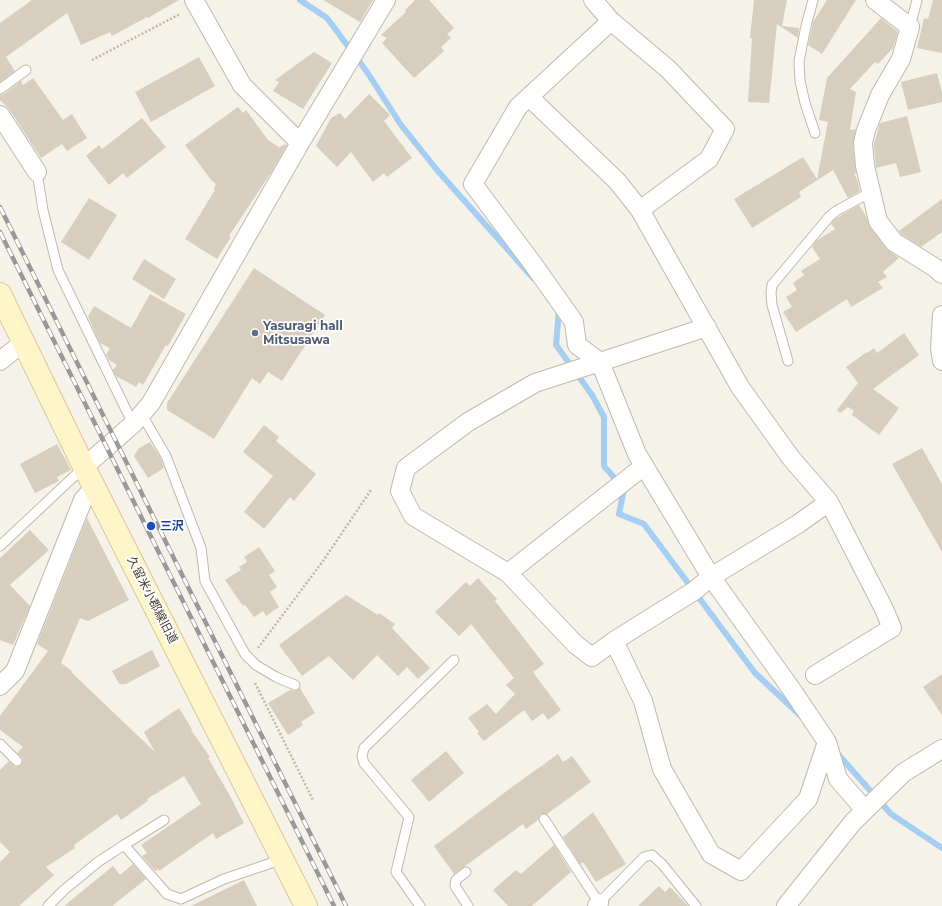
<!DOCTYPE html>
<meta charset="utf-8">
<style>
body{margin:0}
canvas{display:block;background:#f5f2e9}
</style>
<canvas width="942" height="906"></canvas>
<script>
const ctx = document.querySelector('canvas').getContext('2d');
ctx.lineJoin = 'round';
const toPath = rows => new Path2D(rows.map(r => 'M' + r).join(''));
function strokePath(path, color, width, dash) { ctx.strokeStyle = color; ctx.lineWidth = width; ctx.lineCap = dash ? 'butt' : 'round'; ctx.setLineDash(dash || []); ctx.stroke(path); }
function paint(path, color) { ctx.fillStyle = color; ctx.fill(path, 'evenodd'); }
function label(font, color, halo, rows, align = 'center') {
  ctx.font = font + ' Montserrat,"Noto Sans JP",sans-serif'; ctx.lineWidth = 3.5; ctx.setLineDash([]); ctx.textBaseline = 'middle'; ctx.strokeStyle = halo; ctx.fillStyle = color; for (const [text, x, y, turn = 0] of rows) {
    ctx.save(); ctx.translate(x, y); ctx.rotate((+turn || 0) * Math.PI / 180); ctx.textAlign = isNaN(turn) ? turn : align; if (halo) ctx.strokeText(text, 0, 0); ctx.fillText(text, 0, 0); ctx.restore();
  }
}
const stream = toPath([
 [300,0,327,18,367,72,401,125,437,170,533,278],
 [559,309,556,345,592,395,604,417,604,466,624,489,619,514,644,524,755,673,802,717],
 [836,752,891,814,942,848]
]);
const building = toPath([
 [32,0,179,0,148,18,147,17,112,36,110,32,81,45,67,13,6,57,15,71,0,82,0,23],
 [323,0,373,0,360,22],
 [415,0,429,0,454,28,447,34,451,38,441,47,444,51,414,78,382,43,387,38,381,35,406,12,405,10],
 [754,0,787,0,782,26,799,28,798,38,777,24,769,103,748,102,752,38,750,38],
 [827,0,856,0,822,54,808,45,813,22],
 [933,0,942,0,942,53,917,48,924,18,928,19],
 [881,18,898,32,893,48,878,64,875,62,850,89,856,92,850,130,856,129,853,144,856,173,854,174,857,179,860,191,848,198,833,170,799,192,801,197,752,228,734,199,803,157,817,179,828,122,819,120,827,78],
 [314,52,332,63,303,109,273,91,279,82,275,80],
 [199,57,215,86,151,122,135,92],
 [937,73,942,93,942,102,908,110,901,82],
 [33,78,63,120,72,114,87,138,67,151,62,144,41,158,9,109,0,100,0,95,4,94,21,81,23,85],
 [369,94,390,115,384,121,412,158,387,177,384,173,373,182,351,152,337,167,316,146,331,118,340,113,345,119],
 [238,107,243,113,246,110,268,140,279,147,278,148,286,144,287,145,272,171,229,236,231,237,217,259,185,239,215,190,214,189,216,184,212,181,185,145],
 [907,116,921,172,900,177,896,163,876,168,874,144,880,123],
 [142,118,166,147,127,178,123,173,109,185,86,156,99,145,102,149],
 [89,198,117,215,89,260,61,242],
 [942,199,942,232,921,247,901,234,899,231],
 [859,205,866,216,870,227,886,248,899,258,883,272,887,277,878,282,883,288,851,307,847,299,796,332,783,312,792,307,786,297,797,290,793,283,804,275,801,271,820,259,812,247,816,241,835,229,831,224,833,221,843,214],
 [144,259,176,279,164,299,132,279],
 [254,268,325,315,282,381,268,372,260,384,252,378,214,439,167,410,167,403],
 [150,294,186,314,168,346,166,345,143,385,139,382,136,387,116,376,113,370,117,365,109,360,106,355,110,348,100,343,88,317,94,306,131,328],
 [904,333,919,355,873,389,899,408,879,435,852,415,854,411,848,407,840,413,837,410,858,383,846,367,867,352,867,353,874,348,877,353],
 [264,425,279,437,276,441,316,474,294,501,290,497,264,529,244,512,273,476,243,452],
 [150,442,161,459,164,468,148,478,134,456,139,448],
 [57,444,71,470,57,477,59,481,35,493,20,464],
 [922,448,942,484,942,552,892,464],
 [87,518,129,600,88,621,80,618,61,663,72,671,71,672,155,752,144,732,179,708,192,729,191,730,210,757,208,758,230,796,244,823,216,839,213,833,159,871,158,869,155,871,142,856,147,853,141,845,201,804,184,776,147,799,148,801,121,820,117,814,74,845,75,848,46,867,54,875,19,906,0,906,0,862,10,852,0,842,0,770,9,761,15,767,21,765,23,759,17,753,23,747,0,730,0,716,48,651,37,644],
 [30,530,49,550,10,585,30,606,13,645,0,640,0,558],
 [259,547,275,571,269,575,277,587,270,592,279,607,266,616,263,611,254,617,245,605,243,606,225,580,241,570,239,567,247,562,244,557],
 [478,578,497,599,495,601,544,664,533,672,561,710,548,720,543,713,532,721,524,710,484,741,477,733,479,732,468,718,487,704,496,714,515,694,506,685,514,678,471,624,459,636,435,612,466,582,470,586],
 [346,595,378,615,379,613,395,624,392,628,430,668,418,679,407,667,398,676,377,655,353,680,329,656,302,676,279,645],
 [152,650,160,666,126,684,119,684,112,671],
 [942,674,942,715,923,687],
 [300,688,315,713,301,722,303,725,288,735,268,703,290,690,295,691],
 [446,751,464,773,429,802,411,780],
 [558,754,563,762,572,756,591,782,547,814,540,814,538,820,526,829,523,824,454,874,434,846,512,787],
 [593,812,626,864,596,882,583,862,580,864,563,837],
 [554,845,571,872,532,906,508,906,493,890,516,870,521,874],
 [133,864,146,879,112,906,64,906,113,866,120,875],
 [244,880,257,906,191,906],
 [659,886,665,892,670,887,688,906,638,906]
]);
const path = toPath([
 [92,60,180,14],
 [258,648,323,561,371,490],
 [255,683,313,800]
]);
const lane = toPath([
 [813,0,806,26,799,61,800,81,805,103,815,133],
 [910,27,917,0],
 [0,89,26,70],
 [37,172,43,210,58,270,133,424],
 [788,361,772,305,771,293,772,285,829,217,836,211,871,192],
 [142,415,166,456,185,506,201,548,205,581,245,654,256,665,276,677,295,685],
 [0,546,84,467],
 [0,744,17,761],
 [544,819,599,903,644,857,652,855,662,864,696,906],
 [124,845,164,820],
 [466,872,456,880,455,886,468,906],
 [48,906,64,890,98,862,124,845,167,894,181,899,224,879,283,859],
 [420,906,396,872,409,817,364,763,362,756,364,748,454,660]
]);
const street = toPath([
 [194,0,242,85,300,143],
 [593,0,611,21,518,107,473,184,533,264,574,322,577,345,600,362,535,383,468,422,406,468,400,491,413,516,508,573,575,644,592,657,614,641,643,701,662,769,711,854,741,871,808,799,827,742,838,779,865,810],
 [875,0,910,27,901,59,880,95,866,130,863,143,865,166,878,221,894,242,934,267,942,274],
 [611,21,668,69,725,129,709,159,640,210],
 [529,97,617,181,640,210,740,387,791,458,829,502,884,609,892,628,815,675],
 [0,115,37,172],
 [942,315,940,348,942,361],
 [707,327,600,362,637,454,711,577,792,690,827,742],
 [0,361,24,342],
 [84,467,133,424,151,403,300,143,386,0],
 [508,573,644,466],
 [614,641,694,591,711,577,798,524,829,502],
 [0,686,15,671,83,500,95,486],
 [597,906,599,903],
 [786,906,853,822,903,773,942,749]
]);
const secondary = toPath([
 [0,294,84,467,306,906]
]);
const rail = toPath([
 [0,207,346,906],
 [0,232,334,906]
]);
const markers = [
 [255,333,4,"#5c6f8a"],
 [151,526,5,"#1a4fb4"]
];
const serviceNames = [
 ["Yasuragi hall",263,326],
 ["Mitsusawa",263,340]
];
const transitNames = [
 ["三沢",160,526]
];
const streetNames = [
 ["久留米小郡線旧道",152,600,63]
];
strokePath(stream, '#a5cef2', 6);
paint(building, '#d7cebe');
strokePath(lane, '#c1baab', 11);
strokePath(street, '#c1baab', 20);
strokePath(secondary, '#d5c899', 24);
strokePath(path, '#c3b79c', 2.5, [2, 2]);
strokePath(lane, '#fff', 9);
strokePath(street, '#fff', 18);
strokePath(secondary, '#fff5c9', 22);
strokePath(rail, '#989898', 4.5);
strokePath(rail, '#fff', 3, [9]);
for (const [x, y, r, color] of markers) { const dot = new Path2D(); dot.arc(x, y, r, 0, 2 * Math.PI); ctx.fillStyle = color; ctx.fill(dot); strokePath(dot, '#fff', 1.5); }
label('bold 12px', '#4e5e75', '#fff', serviceNames, 'left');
label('bold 12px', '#164399', '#fff', transitNames, 'left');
label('12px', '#494337', '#fff', streetNames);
</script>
